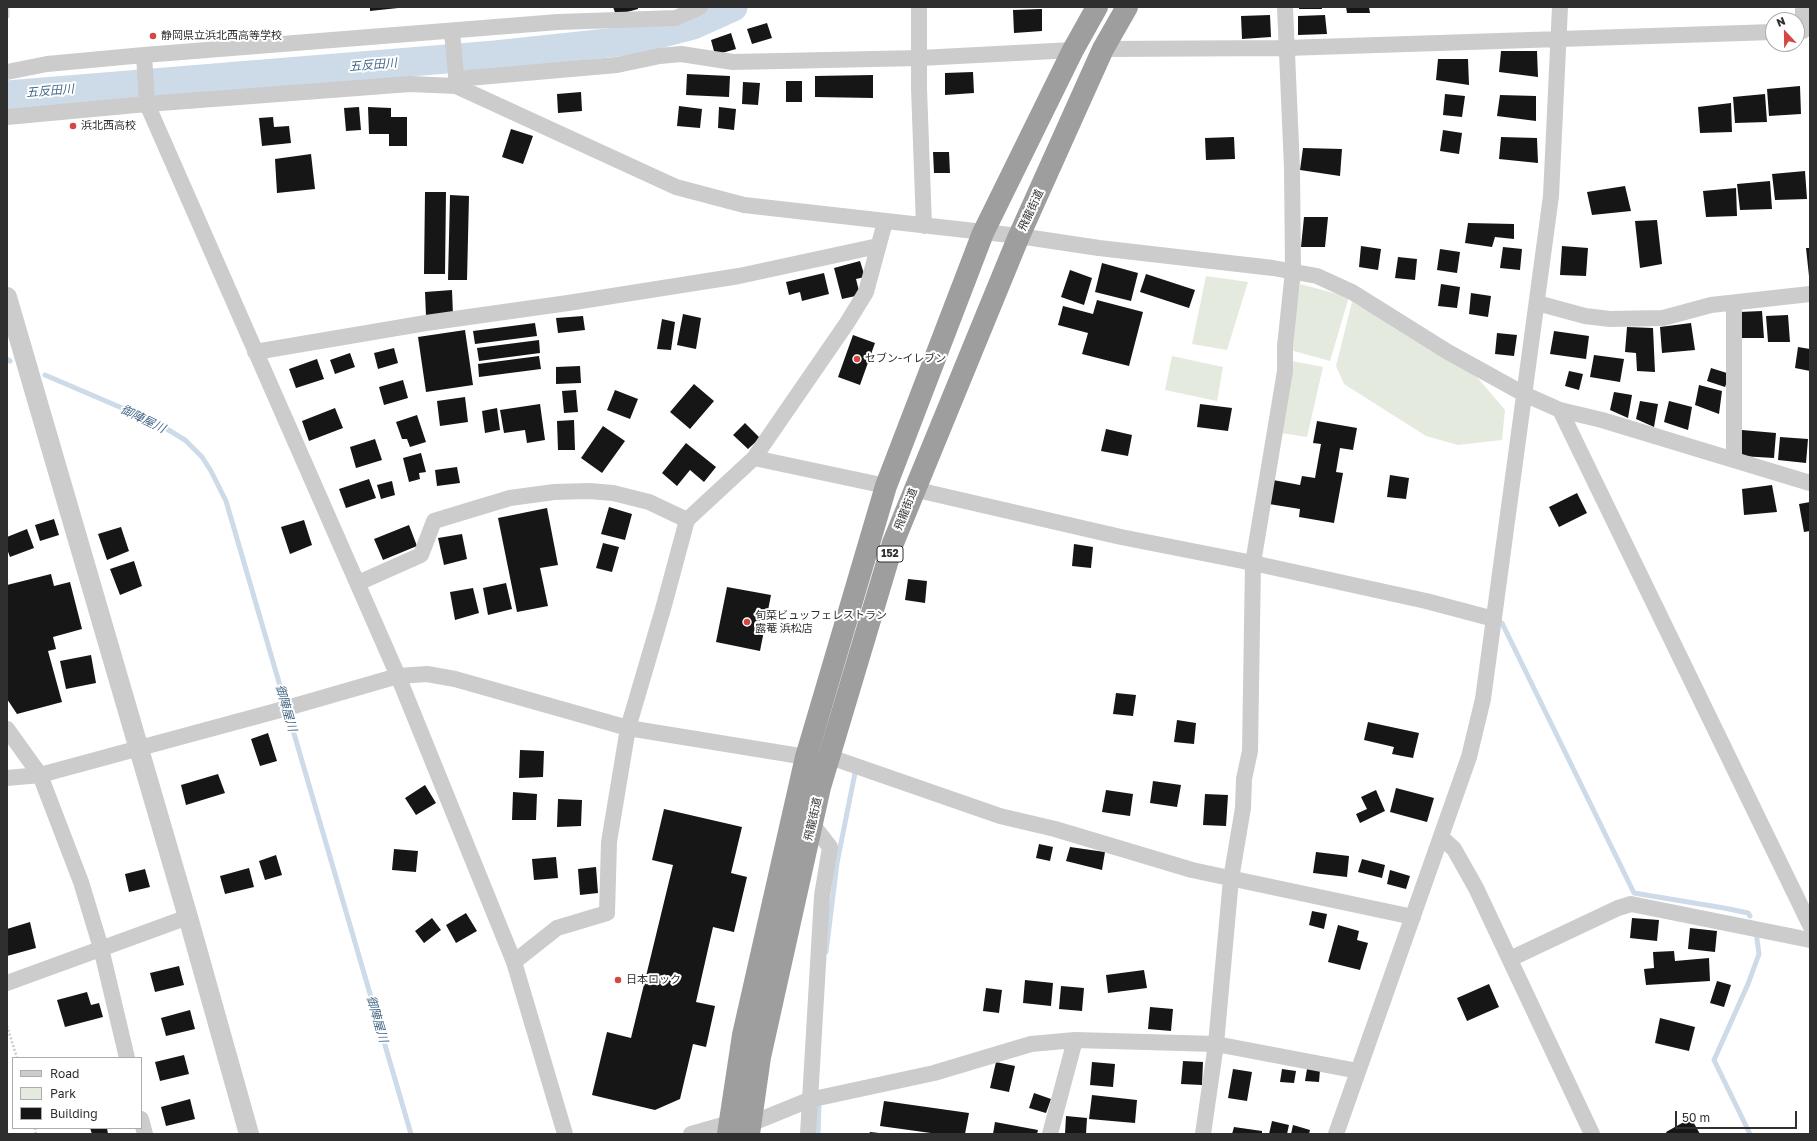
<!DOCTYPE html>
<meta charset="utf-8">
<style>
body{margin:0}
#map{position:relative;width:1817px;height:1141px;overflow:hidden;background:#fff;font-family:"Golos Text",sans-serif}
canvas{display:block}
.frame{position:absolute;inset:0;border:8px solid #2f2f2f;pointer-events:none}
.legend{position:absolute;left:12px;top:1057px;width:130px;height:72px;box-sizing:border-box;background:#fff;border:1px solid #acacac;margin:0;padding:5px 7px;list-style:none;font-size:12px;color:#2f2f2f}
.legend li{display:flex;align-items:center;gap:8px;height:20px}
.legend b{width:20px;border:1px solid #acacac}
.north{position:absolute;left:1765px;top:12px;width:40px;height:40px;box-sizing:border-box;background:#fff;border:1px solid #acacac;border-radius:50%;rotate:338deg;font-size:11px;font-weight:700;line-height:16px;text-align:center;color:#2f2f2f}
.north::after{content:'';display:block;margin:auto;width:14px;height:18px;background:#d34744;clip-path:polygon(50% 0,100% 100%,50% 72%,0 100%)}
.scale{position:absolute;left:1675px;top:1111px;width:122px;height:18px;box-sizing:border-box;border:2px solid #2f2f2f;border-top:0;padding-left:5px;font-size:12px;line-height:14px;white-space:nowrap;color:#2f2f2f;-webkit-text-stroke:3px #fff;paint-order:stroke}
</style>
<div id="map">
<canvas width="1817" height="1141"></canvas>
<div class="frame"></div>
<ul class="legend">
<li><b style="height:5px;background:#ccc"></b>Road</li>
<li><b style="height:11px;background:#e4ebde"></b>Park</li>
<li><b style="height:11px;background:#161616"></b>Building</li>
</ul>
<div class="north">N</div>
<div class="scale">50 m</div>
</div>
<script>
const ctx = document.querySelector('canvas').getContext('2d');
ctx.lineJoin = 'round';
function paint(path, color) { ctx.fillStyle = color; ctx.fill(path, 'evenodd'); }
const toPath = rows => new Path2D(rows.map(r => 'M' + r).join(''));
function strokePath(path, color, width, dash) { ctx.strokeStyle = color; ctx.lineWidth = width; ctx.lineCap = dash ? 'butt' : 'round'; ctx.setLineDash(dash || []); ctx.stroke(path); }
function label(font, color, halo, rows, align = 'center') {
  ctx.font = font + ' "Golos Text","Noto Sans JP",sans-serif'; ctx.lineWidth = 4; ctx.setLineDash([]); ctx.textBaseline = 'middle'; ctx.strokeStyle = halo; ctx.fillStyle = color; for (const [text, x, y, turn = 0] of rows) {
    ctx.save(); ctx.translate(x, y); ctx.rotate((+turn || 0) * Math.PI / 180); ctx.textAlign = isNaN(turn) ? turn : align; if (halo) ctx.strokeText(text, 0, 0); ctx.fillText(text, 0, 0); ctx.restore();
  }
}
const green = toPath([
 [1206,276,1248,282,1227,350,1192,344],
 [1300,284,1349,297,1330,361,1290,350],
 [1352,302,1392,324,1477,377,1505,410,1502,440,1458,445,1426,436,1344,384,1336,366],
 [1172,356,1223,367,1217,401,1165,390],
 [1292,361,1323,367,1307,437,1281,433]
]);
const stream = toPath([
 [7,16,7,7],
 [7,359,10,361],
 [45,375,157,423,185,440,202,457,211,471,226,501,411,1134],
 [1502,623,1634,893,1724,908,1748,913,1750,916],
 [826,952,837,863,855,773],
 [818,1134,819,1104],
 [1750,1134,1714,1060,1748,984,1759,954,1756,932]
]);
const river = toPath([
 [7,95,495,55,636,40,693,25,733,7]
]);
const building = toPath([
 [370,7,398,7,398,8,370,11],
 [613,7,638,7,638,9,616,15],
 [1299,7,1322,7,1322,9,1299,9],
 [1346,7,1369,7,1370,13,1347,13],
 [1042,9,1042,31,1014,33,1013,10],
 [1270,15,1271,37,1242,39,1241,16],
 [1325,15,1327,34,1298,35,1298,16],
 [767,23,772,38,752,44,747,29],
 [731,33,736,49,715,55,711,40],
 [1501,51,1537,51,1538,77,1499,72],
 [1438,59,1468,59,1469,85,1436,80],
 [973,72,974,93,945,95,945,73],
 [687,74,730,76,729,97,686,95],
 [873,75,873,98,815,97,815,76],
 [786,81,802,81,802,102,786,102],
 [743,82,760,83,758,105,742,104],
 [1800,86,1801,114,1769,116,1767,89],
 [581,92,582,111,558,113,557,94],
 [1445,94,1465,96,1462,117,1443,115],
 [1765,94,1767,122,1735,123,1733,97],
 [1500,95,1536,96,1536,121,1497,116],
 [1731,103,1732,132,1700,133,1698,107],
 [679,106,702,109,700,128,677,126],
 [359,107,361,130,346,131,344,108],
 [368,107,391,108,391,117,407,117,407,146,389,146,389,134,369,134],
 [719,107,736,109,734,130,718,128],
 [273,117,274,127,289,126,291,143,262,146,259,118],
 [511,129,533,136,523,164,502,157],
 [1443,130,1462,133,1459,154,1440,151],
 [1234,137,1235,159,1206,160,1205,138],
 [1501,137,1537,138,1538,163,1499,159],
 [1303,148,1342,149,1340,176,1300,170],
 [933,152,949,152,950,173,934,173],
 [311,154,315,189,277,193,275,159],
 [1805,171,1807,199,1775,200,1772,174],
 [1770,181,1772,209,1740,210,1737,184],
 [1625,186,1631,211,1592,215,1587,192],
 [1736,188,1737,216,1706,217,1703,191],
 [425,192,446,192,445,274,424,274],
 [450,195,469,196,467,280,448,280],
 [1304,217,1328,217,1325,247,1301,247],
 [1657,220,1662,264,1640,268,1635,221],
 [1468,223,1514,224,1514,239,1495,237,1492,247,1465,243],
 [1361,246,1381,249,1378,270,1359,267],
 [1562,246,1588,248,1586,276,1560,275],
 [1503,247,1522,249,1520,270,1500,268],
 [1806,248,1810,248,1810,276,1809,276],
 [1440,249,1460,252,1457,273,1437,270],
 [1398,257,1417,259,1415,280,1395,278],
 [860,261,865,277,856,279,860,295,842,299,834,268],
 [1102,263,1138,273,1131,301,1095,292],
 [1070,270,1092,278,1084,305,1061,297],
 [824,273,829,294,802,301,800,292,789,295,786,282],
 [1146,274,1195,290,1189,308,1140,292],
 [1441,284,1460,287,1457,308,1438,306],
 [452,290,453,315,426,316,425,292],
 [1471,293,1491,296,1488,317,1469,314],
 [1097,300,1143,312,1129,366,1082,354,1088,333,1058,325,1063,306,1093,314],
 [1762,311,1764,338,1742,338,1739,312],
 [683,314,701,318,696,349,677,345],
 [1788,315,1790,342,1768,342,1766,316],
 [583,316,585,330,558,333,556,318],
 [662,319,675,322,671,350,657,349],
 [535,323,537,336,475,344,473,331],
 [1691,323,1695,350,1662,353,1660,327],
 [1627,327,1653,328,1655,372,1637,371,1636,353,1625,352],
 [465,330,473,385,426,392,418,337],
 [1554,331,1589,336,1586,359,1550,354],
 [1497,333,1517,335,1514,356,1495,354],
 [853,335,875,343,860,385,838,377],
 [539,340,540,353,479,361,477,348],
 [1798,347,1810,349,1810,371,1795,368],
 [394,348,398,363,378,369,374,353],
 [350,353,355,367,335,374,330,360],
 [1594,355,1624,359,1620,382,1590,377],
 [539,356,541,369,479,377,478,364],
 [317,359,324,379,296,388,289,369],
 [580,366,581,383,556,384,556,367],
 [1711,368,1730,374,1725,387,1707,381],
 [1569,371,1583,374,1579,390,1565,386],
 [403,380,408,398,384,405,379,387],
 [694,384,714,401,690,429,670,412],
 [1699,385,1722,391,1719,414,1695,405],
 [576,390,578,412,564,413,562,391],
 [615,390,638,399,630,419,607,410],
 [1614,392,1632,395,1628,418,1610,410],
 [465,397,468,422,440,426,437,401],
 [1640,401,1658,404,1654,427,1636,419],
 [1669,401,1692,407,1688,430,1664,422],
 [540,404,545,440,527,443,525,430,504,433,500,410],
 [1200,404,1232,408,1228,431,1197,427],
 [335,408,343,428,309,441,302,421],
 [497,408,500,430,485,433,482,411],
 [417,415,426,442,410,447,407,439,402,439,396,422],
 [574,420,575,450,558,450,557,421],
 [1317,421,1357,428,1353,450,1340,448,1336,472,1343,473,1334,523,1299,517,1300,509,1269,504,1273,480,1300,485,1302,476,1315,478,1321,444,1313,443],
 [745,423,760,438,748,449,733,435],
 [603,426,625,441,602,473,581,458],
 [1106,429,1132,435,1128,456,1101,451],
 [1742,430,1776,433,1774,458,1741,456],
 [1780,437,1808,439,1806,463,1778,460],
 [375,439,382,460,356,468,350,447],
 [686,443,716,467,704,482,690,470,677,486,662,473],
 [421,453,426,472,419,473,420,479,409,482,403,458],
 [457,467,460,483,437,486,435,470],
 [1390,475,1409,478,1406,499,1387,497],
 [369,479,376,498,346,508,339,489],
 [392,481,395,495,381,499,377,485],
 [1772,485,1777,512,1744,515,1742,489],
 [1577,493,1587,513,1559,527,1549,507],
 [1810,502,1810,531,1804,532,1799,504],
 [609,507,632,514,625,540,601,534],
 [547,508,558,565,540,568,548,606,517,612,498,518],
 [54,519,59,535,40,541,35,525],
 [304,520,312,545,290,554,281,527],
 [409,525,417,546,383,560,374,539],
 [121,527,129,551,107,560,98,534],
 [27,529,34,548,10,557,7,549,7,537],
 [462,534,467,559,444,565,438,538],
 [603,543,619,547,612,572,596,568],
 [1074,544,1093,547,1091,568,1072,566],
 [134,561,142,586,120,595,110,569],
 [51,574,54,586,70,582,82,629,53,637,56,649,48,651,62,702,17,714,7,699,7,585],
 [908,579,927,581,925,603,905,600],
 [506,583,512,609,488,615,483,588],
 [727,587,771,595,760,651,716,642],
 [473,588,479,613,455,620,450,592],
 [91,655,96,683,66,689,60,661],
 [1116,693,1136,695,1133,716,1113,714],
 [1177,720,1196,723,1194,744,1174,742],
 [1368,722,1419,733,1413,758,1392,754,1394,747,1364,740],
 [268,733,277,761,260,766,251,739],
 [520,750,544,751,543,777,519,778],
 [218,774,225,793,186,805,181,785],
 [1153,781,1181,785,1177,807,1150,803],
 [425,785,436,803,416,815,405,798],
 [1396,788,1434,798,1427,822,1390,812],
 [1106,790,1133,794,1130,816,1102,812],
 [1376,790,1385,811,1360,823,1356,814,1367,809,1361,797],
 [513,792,537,794,536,820,512,820],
 [1205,794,1228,795,1226,826,1203,825],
 [558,799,582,800,581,826,557,827],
 [664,809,742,827,731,873,747,877,734,932,713,927,696,1002,715,1006,706,1047,693,1044,680,1099,655,1110,592,1095,607,1032,631,1038,673,865,652,860],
 [1039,844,1053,847,1050,861,1036,858],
 [1070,847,1105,852,1102,870,1066,861],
 [394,849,418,851,416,872,392,870],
 [1316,852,1349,856,1347,877,1313,873],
 [276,855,282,875,265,880,259,861],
 [556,857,558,878,534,880,532,859],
 [1362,859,1385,865,1382,878,1358,872],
 [596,867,598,893,580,895,578,869],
 [249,868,254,887,225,894,220,876],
 [145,869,150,887,129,892,125,874],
 [1390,870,1410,876,1406,889,1387,884],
 [1312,911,1327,914,1324,929,1309,925],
 [466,913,477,931,456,943,446,925],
 [432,918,441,930,424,943,415,931],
 [1632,918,1659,920,1657,941,1630,938],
 [30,922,36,948,7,956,7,929],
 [1338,925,1359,931,1357,940,1368,943,1360,970,1328,962],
 [1690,928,1717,931,1715,952,1688,949],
 [1674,951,1675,961,1709,958,1710,981,1646,985,1644,969,1654,968,1653,952],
 [179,966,184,985,155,992,150,973],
 [1144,970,1147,988,1108,993,1106,975],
 [1025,980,1053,983,1051,1006,1023,1003],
 [1717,981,1731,985,1724,1007,1710,1003],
 [1489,984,1499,1007,1467,1021,1457,998],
 [1061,986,1084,988,1082,1011,1059,1009],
 [986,988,1002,990,999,1013,983,1011],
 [87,992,91,1005,99,1003,103,1017,65,1027,57,1000],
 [1150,1007,1173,1009,1171,1031,1148,1029],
 [190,1010,195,1029,166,1036,161,1018],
 [1660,1018,1695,1027,1689,1051,1655,1043],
 [184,1055,189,1074,160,1081,155,1062],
 [1183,1061,1203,1062,1202,1085,1181,1084],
 [996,1062,1015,1066,1009,1092,990,1088],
 [1092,1062,1115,1064,1113,1087,1090,1085],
 [1233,1069,1252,1072,1247,1101,1228,1098],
 [1282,1069,1296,1071,1294,1083,1280,1082],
 [1307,1069,1320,1070,1319,1082,1305,1081],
 [1034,1093,1051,1099,1046,1113,1029,1108],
 [1092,1095,1137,1100,1135,1123,1089,1119],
 [190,1099,195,1119,166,1126,161,1107],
 [884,1101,969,1113,965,1134,938,1134,880,1126],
 [1066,1116,1087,1118,1086,1134,1065,1134],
 [1691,1118,1700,1134,1667,1134,1666,1132],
 [1272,1121,1289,1125,1287,1134,1269,1134],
 [995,1122,1038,1130,1037,1134,993,1134],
 [1293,1125,1310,1130,1309,1134,1291,1134],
 [1234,1127,1262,1131,1262,1134,1232,1134],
 [90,1128,107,1128,108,1134,92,1134],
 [870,1132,879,1133,879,1134,869,1134]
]);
const path = toPath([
 [7,1026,17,1058],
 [35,1128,36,1134]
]);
const minor = toPath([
 [919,7,919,88,924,226],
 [1803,31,1803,7],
 [452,32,456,74,456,86],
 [1103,49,1286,48,1773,32],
 [144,55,147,104,398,676,514,962,565,1134],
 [7,72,47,64,144,55,558,22,676,18,700,7],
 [456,86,468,78,617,65,660,56,681,54,733,62,920,58,1073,50],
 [7,117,147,104,410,84,456,86,676,187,744,205,1019,236,1099,248,1273,268,1317,276,1352,292,1448,352,1524,394,1560,410,1602,420,1810,483],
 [1537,303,1585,316,1610,319,1663,318,1711,305,1810,294],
 [1734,304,1734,460],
 [255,352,426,323,568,303,739,276,878,246],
 [1560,410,1810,925],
 [754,458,886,486],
 [913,489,1121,537,1253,563,1426,601,1494,619],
 [358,583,421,555,434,521,510,498,554,492,589,491,613,493,649,502,687,520],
 [7,729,40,775,280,710,398,676,427,674,455,679,628,728,806,757],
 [830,757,1000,816,1055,829,1192,870,1413,917],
 [7,778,40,775,81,882,101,948,127,1058],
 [1441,837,1454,849,1476,888,1592,1134],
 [1510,959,1618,908,1631,904,1810,940],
 [514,962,557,928,607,913,609,842,628,728,663,609,687,520,754,458,847,323,866,292,885,222],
 [7,983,188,917],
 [141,1119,145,1134],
 [750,1124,809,1100,934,1073,1031,1044,1075,1040,1216,1044,1358,1071],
 [691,1134,730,1123],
 [808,1134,822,896,830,847,812,824],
 [1050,1134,1075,1040],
 [1203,1134,1216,1044,1231,879,1243,808,1244,779,1250,751,1253,563,1285,371,1285,346,1293,271,1292,168,1285,7],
 [1336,1134,1469,757,1483,699,1551,196,1560,7]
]);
const tertiary = toPath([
 [7,297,188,917,249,1134]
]);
const trunk = toPath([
 [728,1134,743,1035,806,757,886,486,983,233,1073,50,1097,7],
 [749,1134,760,1057,820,787,893,543,1019,236,1103,49,1127,7]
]);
const markers = [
 [153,36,4,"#d34744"],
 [73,126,4,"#d34744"],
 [857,359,4,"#d34744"],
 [747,622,4,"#d34744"],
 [618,980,4,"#d34744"]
];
const shields = [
 [890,554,26]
];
const shieldNames = [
 ["152",890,554]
];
const poiNames = [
 ["静岡県立浜北西高等学校",161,36],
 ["浜北西高校",81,126],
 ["セブン-イレブン",865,359],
 ["旬菜ビュッフェレストラン",755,616],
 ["露菴 浜松店",755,629],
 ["日本ロック",626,980]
];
const streetNames = [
 ["飛龍街道",1031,210,-65],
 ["飛龍街道",906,509,-69],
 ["飛龍街道",813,819,-77]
];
const waterNames = [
 ["五反田川",373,65,-5],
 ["五反田川",50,91,-5],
 ["御陣屋川",143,419,26],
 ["御陣屋川",286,708,74],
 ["御陣屋川",377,1019,74]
];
paint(green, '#e4ebde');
strokePath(stream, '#cddbe8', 5);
strokePath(river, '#cddbe8', 29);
paint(building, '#161616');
strokePath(path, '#ccc', 2.5, [2, 2]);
strokePath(minor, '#ccc', 16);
strokePath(tertiary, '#ccc', 20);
strokePath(trunk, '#9e9e9e', 22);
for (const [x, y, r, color] of markers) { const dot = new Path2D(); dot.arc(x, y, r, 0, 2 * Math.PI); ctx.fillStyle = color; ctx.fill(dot); strokePath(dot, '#fff', 1.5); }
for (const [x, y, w] of shields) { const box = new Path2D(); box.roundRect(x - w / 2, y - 8, w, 16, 3); ctx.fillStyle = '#fff'; ctx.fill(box); strokePath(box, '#2f2f2f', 1); }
label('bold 10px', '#2f2f2f', null, shieldNames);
label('11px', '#2f2f2f', '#fff', poiNames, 'left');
label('11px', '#2f2f2f', '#fff', streetNames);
label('italic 12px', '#456989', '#fff', waterNames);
</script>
